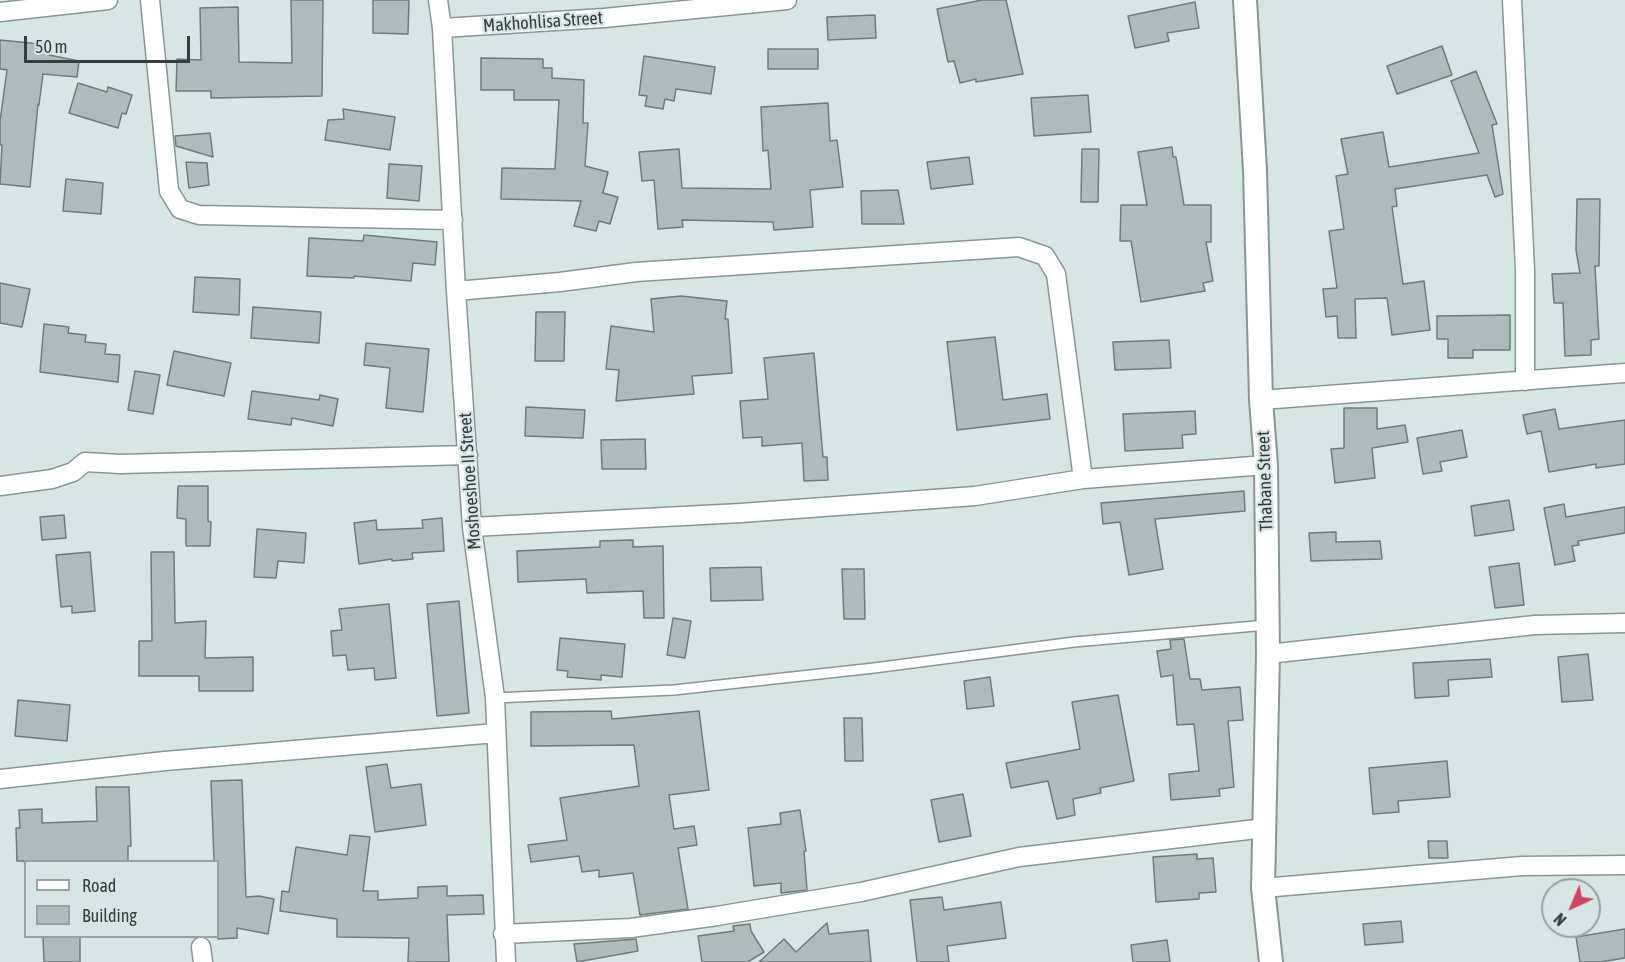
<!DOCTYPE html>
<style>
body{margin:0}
#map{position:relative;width:1625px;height:962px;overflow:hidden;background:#d7e6e5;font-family:"Asap Condensed",sans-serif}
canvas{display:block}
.legend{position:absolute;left:24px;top:860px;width:195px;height:78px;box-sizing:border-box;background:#d7e6e5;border:2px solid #97a2a2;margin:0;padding:8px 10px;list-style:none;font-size:18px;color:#373d3d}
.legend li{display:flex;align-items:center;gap:12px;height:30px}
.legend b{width:30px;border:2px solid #97a2a2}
.north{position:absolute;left:1541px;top:878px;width:60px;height:60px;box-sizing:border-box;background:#d7e6e5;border:2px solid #97a2a2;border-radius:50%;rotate:224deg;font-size:16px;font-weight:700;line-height:24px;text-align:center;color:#373d3d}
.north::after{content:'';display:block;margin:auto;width:21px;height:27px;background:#d34363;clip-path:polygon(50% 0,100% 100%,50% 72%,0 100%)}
.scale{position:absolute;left:24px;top:36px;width:166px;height:27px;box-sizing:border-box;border:3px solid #373d3d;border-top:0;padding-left:8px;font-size:18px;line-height:21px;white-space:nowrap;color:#373d3d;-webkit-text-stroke:4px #d7e6e5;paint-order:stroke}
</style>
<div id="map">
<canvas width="1625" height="962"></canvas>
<ul class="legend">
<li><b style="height:8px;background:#fff"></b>Road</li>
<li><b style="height:16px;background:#aebcbb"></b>Building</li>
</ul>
<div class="north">N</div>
<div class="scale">50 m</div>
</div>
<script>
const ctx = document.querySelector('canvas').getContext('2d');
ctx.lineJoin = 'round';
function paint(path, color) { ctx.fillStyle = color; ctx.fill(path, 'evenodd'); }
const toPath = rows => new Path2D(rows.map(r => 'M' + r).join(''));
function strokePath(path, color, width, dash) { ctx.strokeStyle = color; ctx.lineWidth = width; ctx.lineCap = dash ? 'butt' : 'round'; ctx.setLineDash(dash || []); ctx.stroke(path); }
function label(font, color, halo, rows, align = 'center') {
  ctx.font = font + ' "Asap Condensed",sans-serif'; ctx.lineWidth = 4.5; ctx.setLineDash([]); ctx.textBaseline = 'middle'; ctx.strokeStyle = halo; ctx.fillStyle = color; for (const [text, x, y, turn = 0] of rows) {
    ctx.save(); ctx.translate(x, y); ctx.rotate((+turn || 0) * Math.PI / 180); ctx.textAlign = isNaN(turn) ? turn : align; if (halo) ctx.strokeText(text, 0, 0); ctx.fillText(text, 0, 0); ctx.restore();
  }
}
const building = toPath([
 [291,0,323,0,322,96,211,98,211,91,176,91,177,59,201,60,200,8,238,7,239,62,292,63,291,0],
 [373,0,409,0,408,34,373,33,373,0],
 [982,0,1006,0,1023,74,976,82,976,79,960,83,954,61,948,62,937,9,982,0],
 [1195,2,1199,28,1167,33,1169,41,1135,48,1128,16,1195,2],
 [875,15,876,38,828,40,827,17,875,15],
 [0,40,50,45,49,55,79,61,77,77,43,74,39,105,38,104,30,187,0,184,2,145,0,145,0,121,7,70,0,69,0,40],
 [1442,46,1452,75,1397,94,1387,66,1442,46],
 [768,49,818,49,818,69,768,69,768,49],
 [644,56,715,67,711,94,676,89,674,101,665,99,663,109,645,106,647,96,639,95,644,56],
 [481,58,543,59,543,68,552,68,552,78,584,80,583,123,588,123,585,166,608,172,603,193,618,197,610,224,599,221,596,231,574,226,581,201,501,199,502,168,555,169,559,100,514,100,514,90,481,90,481,58],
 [1476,71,1497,124,1492,125,1503,194,1495,197,1487,175,1395,189,1397,206,1392,207,1403,284,1424,281,1430,330,1392,335,1387,298,1355,299,1356,338,1338,338,1337,316,1326,317,1323,289,1337,288,1329,231,1344,229,1336,176,1348,174,1341,139,1383,132,1389,167,1479,153,1451,81,1476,71],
 [78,83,107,92,108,87,132,95,126,114,122,113,118,128,69,113,78,83],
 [1088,95,1091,132,1034,136,1031,98,1088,95],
 [828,103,830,141,837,140,843,187,810,190,813,227,774,230,773,222,682,220,683,227,658,229,654,180,642,181,639,152,679,149,682,188,771,189,768,150,763,151,761,107,828,103],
 [343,109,395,117,390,150,325,140,328,120,344,119,343,109],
 [210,133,213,157,176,146,175,136,210,133],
 [1172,147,1173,157,1176,157,1184,205,1211,205,1211,242,1206,242,1213,281,1203,283,1205,291,1141,302,1131,241,1120,241,1121,205,1147,205,1138,152,1172,147],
 [1082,149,1099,149,1098,202,1081,202,1082,149],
 [969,157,973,184,931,189,927,162,969,157],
 [186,162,207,163,209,185,189,188,186,162],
 [389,164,422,166,419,201,387,198,389,164],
 [66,179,103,183,101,214,63,211,66,179],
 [898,190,904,224,862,224,861,191,898,190],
 [1577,199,1600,199,1599,266,1595,266,1599,339,1591,340,1591,355,1565,356,1563,303,1554,303,1552,274,1580,273,1576,250,1577,199],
 [364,235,437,242,435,265,413,263,411,281,354,276,354,278,307,276,309,238,363,241,364,235],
 [195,277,240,279,239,315,193,312,195,277],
 [0,283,30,289,22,327,0,323,0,283],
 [681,296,727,301,725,319,728,319,732,373,692,376,694,394,616,401,619,370,606,369,611,326,654,332,651,299,681,296],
 [253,307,321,312,319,343,251,338,253,307],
 [536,312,565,312,564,361,535,361,536,312],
 [1510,315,1510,350,1473,350,1473,358,1448,358,1448,339,1437,339,1437,316,1510,315],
 [44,324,69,327,68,333,86,335,85,342,106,344,105,354,120,355,118,382,40,372,44,324],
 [995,337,1003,400,1047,394,1050,419,957,430,947,342,995,337],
 [1169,340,1171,368,1115,370,1113,342,1169,340],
 [366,343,429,349,423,412,386,408,390,368,364,365,366,343],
 [174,351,231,363,224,396,167,385,174,351],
 [814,353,823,457,827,457,828,480,804,481,802,443,762,446,762,437,743,438,740,401,768,399,764,358,814,353],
 [135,371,160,375,153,414,128,410,135,371],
 [252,391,319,400,320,395,338,399,333,426,292,418,291,425,248,419,252,391],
 [526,407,585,410,583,438,525,436,526,407],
 [1344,408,1377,408,1377,429,1405,425,1408,442,1372,448,1375,478,1335,483,1331,449,1344,448,1344,408],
 [1555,409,1559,429,1625,420,1625,464,1596,468,1596,464,1549,472,1541,431,1527,434,1523,415,1555,409],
 [1195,411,1196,434,1182,435,1183,448,1125,451,1123,414,1195,411],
 [1462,430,1467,457,1440,462,1442,471,1423,474,1417,438,1462,430],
 [645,439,646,469,602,469,601,440,645,439],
 [178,486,208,486,208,521,211,522,210,546,186,546,186,519,177,518,178,486],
 [1244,491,1245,511,1155,519,1163,569,1129,575,1120,522,1103,524,1101,503,1244,491],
 [1509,500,1514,530,1475,536,1471,506,1509,500],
 [1564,504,1566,517,1625,507,1625,533,1578,541,1579,545,1572,546,1575,561,1555,565,1544,508,1564,504],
 [64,515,66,538,42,540,40,517,64,515],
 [442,518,444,551,412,553,413,559,392,561,392,559,359,564,354,523,376,520,377,530,423,528,422,520,442,518],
 [257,529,306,533,304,563,278,561,276,578,254,577,257,529],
 [1336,532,1336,542,1380,541,1382,559,1311,561,1309,533,1336,532],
 [633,540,633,547,663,546,664,618,644,618,643,591,587,593,586,579,518,582,517,551,600,547,600,541,633,540],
 [90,552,95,611,72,613,72,606,61,607,56,555,90,552],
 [151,552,174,552,175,623,206,621,205,658,253,657,253,691,199,691,199,676,139,676,139,641,152,641,151,552],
 [1519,563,1524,605,1495,608,1489,567,1519,563],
 [761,567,763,600,711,601,710,568,761,567],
 [842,569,864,569,865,619,844,619,842,569],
 [459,601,469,713,437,716,427,604,459,601],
 [389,604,396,678,375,680,374,668,348,670,346,655,333,656,331,631,342,630,339,609,389,604],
 [673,618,691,621,685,658,667,655,673,618],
 [560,638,625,644,622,677,601,675,601,680,567,677,568,671,557,670,560,638],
 [1184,639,1190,679,1200,679,1202,690,1240,687,1243,720,1228,721,1234,787,1219,789,1220,796,1171,800,1169,774,1199,771,1194,724,1177,725,1173,675,1161,677,1157,651,1171,649,1170,640,1184,639],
 [1588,654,1593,700,1562,702,1558,657,1588,654],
 [1490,659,1492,677,1448,680,1449,696,1415,698,1413,663,1490,659],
 [990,677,994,706,967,709,964,681,990,677],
 [1118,695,1134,781,1100,788,1101,793,1073,799,1075,815,1057,819,1048,781,1011,788,1006,763,1080,749,1072,702,1118,695],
 [18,700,70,705,67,741,15,736,18,700],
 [611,711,612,719,699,711,709,790,669,795,674,829,694,826,697,845,678,848,688,909,640,915,633,873,599,877,599,870,582,872,579,856,531,862,528,845,567,840,560,798,639,786,634,745,531,746,531,712,611,711],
 [844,718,862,718,863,761,845,761,844,718],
 [1447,761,1450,797,1398,801,1399,812,1373,814,1369,768,1447,761],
 [387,764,391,788,421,784,426,825,375,832,366,767,387,764],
 [242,780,246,897,259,896,274,899,268,934,237,928,237,938,218,939,218,861,214,861,211,781,242,780],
 [96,787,129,787,131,846,128,846,128,861,17,861,16,828,20,828,19,810,42,809,42,823,97,821,96,787],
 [963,794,971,836,939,842,931,800,963,794],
 [800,810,806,851,804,851,807,890,781,893,781,883,754,886,748,828,781,824,780,813,800,810],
 [350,835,370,837,363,891,378,891,378,900,418,898,418,887,447,886,447,896,483,895,484,914,447,915,449,962,408,962,409,938,337,937,337,919,280,911,282,891,289,892,296,847,347,855,350,835],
 [1428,841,1447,841,1448,858,1429,858,1428,841],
 [1197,854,1197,859,1213,858,1216,892,1199,893,1199,899,1156,902,1153,857,1197,854],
 [942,897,944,910,1001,902,1006,938,947,946,949,962,917,962,910,900,942,897],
 [1401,921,1403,942,1365,945,1363,924,1401,921],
 [827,923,829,934,868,930,871,962,759,962,784,939,796,952,827,923],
 [750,924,751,931,764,952,748,962,702,962,698,936,734,931,733,926,750,924],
 [1625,929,1625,958,1600,962,1580,962,1576,937,1625,929],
 [43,936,80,936,80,962,44,962,43,936],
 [636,939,638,951,577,962,574,944,636,939],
 [1167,940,1170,962,1133,962,1131,945,1167,940]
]);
const service = toPath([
 [495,698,674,690,874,668,1074,642,1267,625]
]);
const minor = toPath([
 [150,0,169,191,180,209,199,215,453,220],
 [438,0,442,28,456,291,472,527,495,698,506,962],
 [1512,0,1525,270,1525,381],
 [0,12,108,0],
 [442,28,604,18,787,0],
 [456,291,560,282,636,272,1019,247,1045,256,1056,274,1083,479],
 [1261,400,1625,373],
 [0,486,52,479,73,472,85,462,120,464,468,455],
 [472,527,741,513,975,496,1083,479,1266,465],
 [1268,654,1535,625,1625,623],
 [0,779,165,761,496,733],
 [1263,888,1522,866,1625,865],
 [503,934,631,928,717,916,861,892,1019,857,1265,828],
 [201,947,203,962]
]);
const tertiary = toPath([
 [1245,0,1255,170,1261,400,1266,465,1268,654,1263,888,1271,962]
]);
const streetNames = [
 ["Makhohlisa Street",543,22,-4],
 ["Moshoeshoe II Street",470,481,-94],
 ["Thabane Street",1265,481,-92]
];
paint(building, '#aebcbb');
strokePath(building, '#6f7c7b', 1.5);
strokePath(service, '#889695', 12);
strokePath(minor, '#889695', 21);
strokePath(tertiary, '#889695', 26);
strokePath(service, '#fff', 9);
strokePath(minor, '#fff', 18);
strokePath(tertiary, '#fff', 22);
label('18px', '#373d3d', '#d7e6e5', streetNames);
</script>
